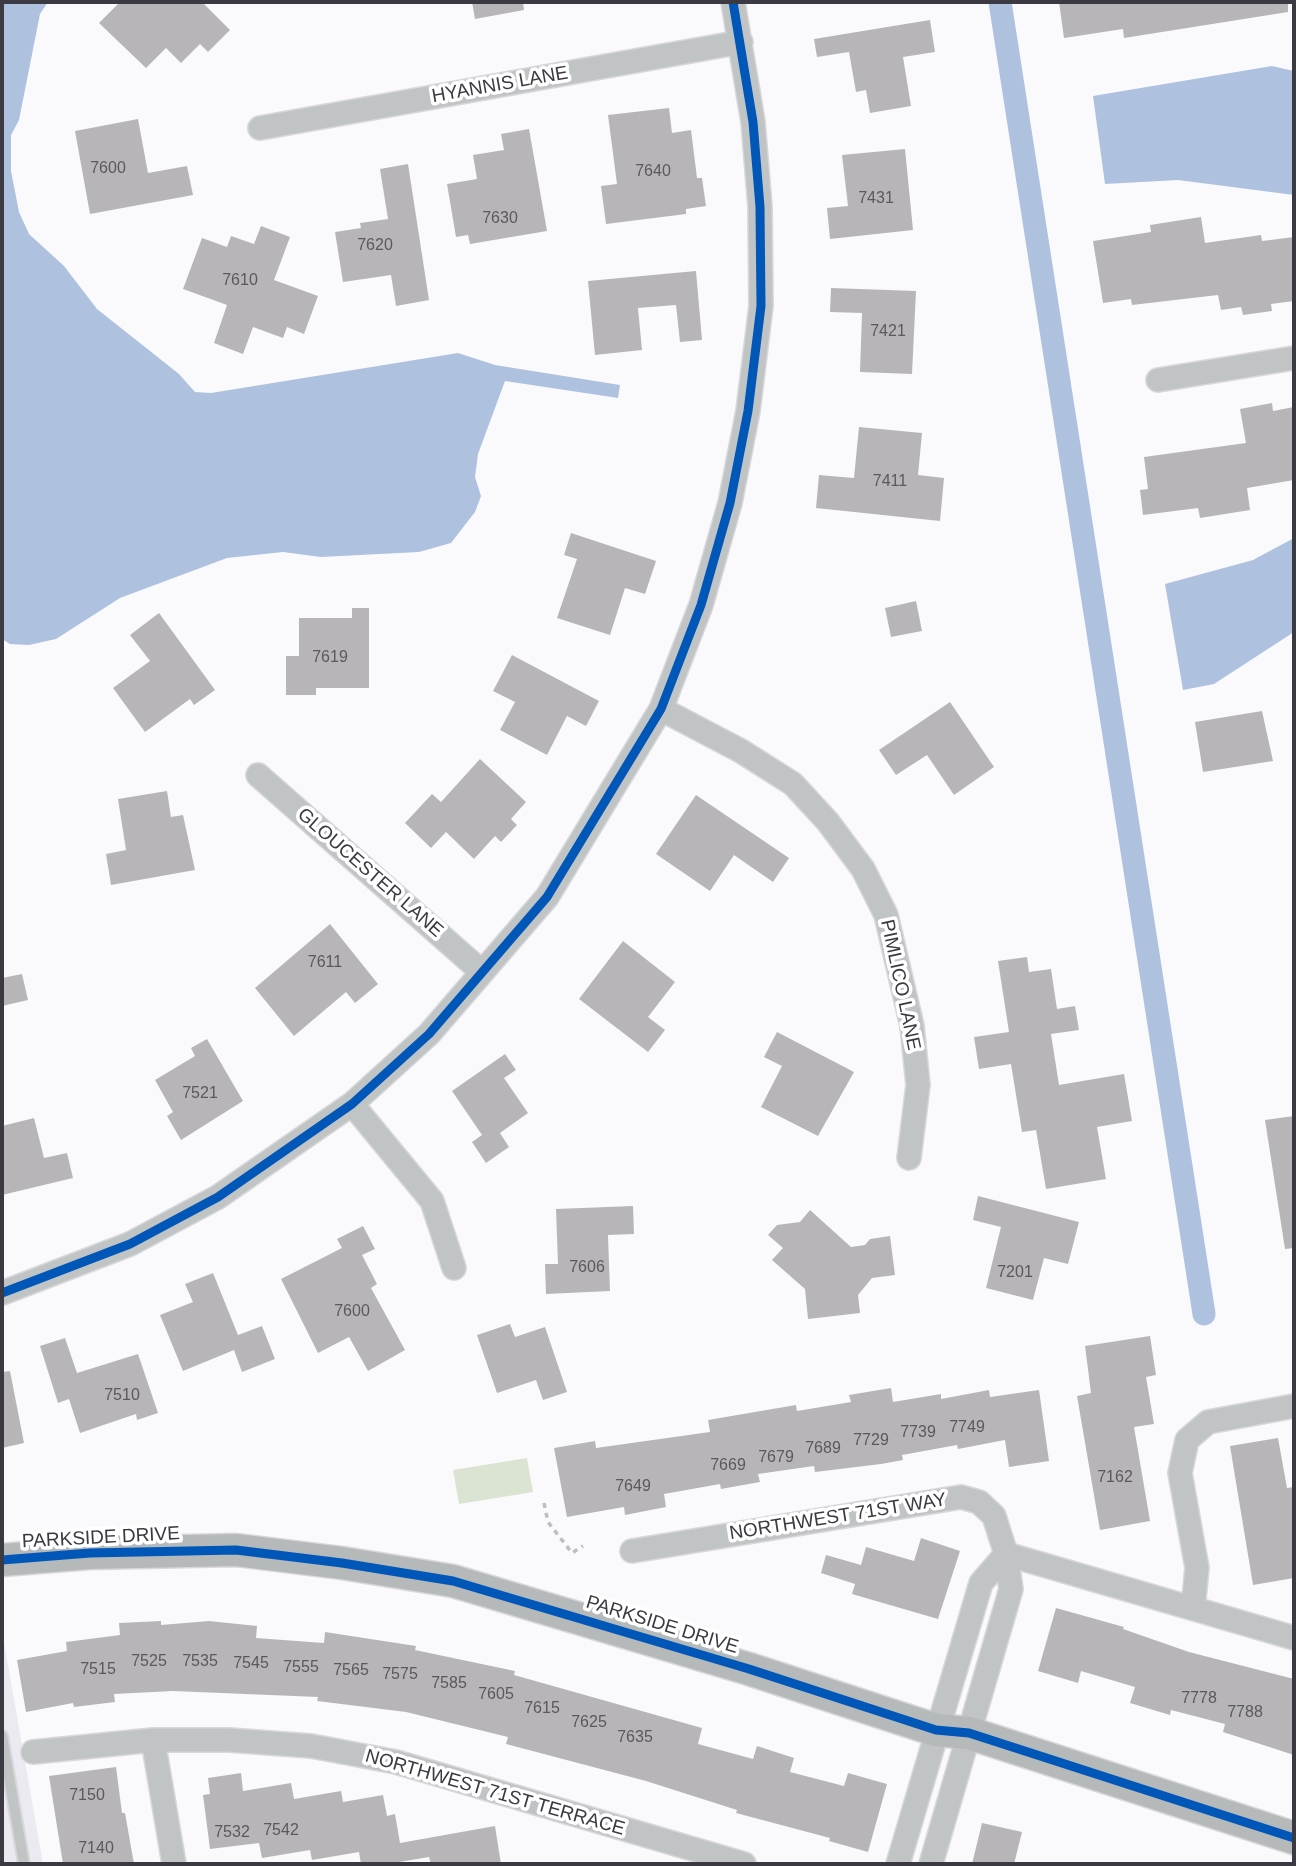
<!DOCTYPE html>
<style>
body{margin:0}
#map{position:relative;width:1296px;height:1866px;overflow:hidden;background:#fafafc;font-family:Arial,sans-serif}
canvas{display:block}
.frame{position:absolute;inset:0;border:4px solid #3b3a42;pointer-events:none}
</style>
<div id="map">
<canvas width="1296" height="1866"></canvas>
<div class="frame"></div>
</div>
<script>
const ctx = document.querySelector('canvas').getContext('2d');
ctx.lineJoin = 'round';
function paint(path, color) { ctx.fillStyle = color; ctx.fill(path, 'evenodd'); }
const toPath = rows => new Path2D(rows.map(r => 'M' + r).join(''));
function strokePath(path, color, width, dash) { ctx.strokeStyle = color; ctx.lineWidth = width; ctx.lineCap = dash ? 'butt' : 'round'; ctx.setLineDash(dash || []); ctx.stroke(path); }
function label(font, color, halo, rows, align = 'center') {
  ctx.font = font + ' Arial,sans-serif'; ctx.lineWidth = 7; ctx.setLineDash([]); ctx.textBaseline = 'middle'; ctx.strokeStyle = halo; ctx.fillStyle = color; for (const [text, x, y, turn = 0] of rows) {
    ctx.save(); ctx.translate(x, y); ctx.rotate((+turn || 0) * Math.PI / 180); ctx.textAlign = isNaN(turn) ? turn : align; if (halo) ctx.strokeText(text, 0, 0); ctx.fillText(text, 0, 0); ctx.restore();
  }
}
const built = toPath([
 [2,1631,43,1864,2,1864]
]);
const green = toPath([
 [527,1458,533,1492,459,1504,453,1470]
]);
const water = toPath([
 [2,2,48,2,40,14,19,120,11,135,11,171,19,212,29,234,64,266,97,309,179,374,195,392,211,393,458,353,495,365,620,385,618,398,505,381,478,454,475,477,481,496,475,512,451,543,419,552,321,557,283,552,227,558,120,598,56,639,29,645,10,644,2,639],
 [1272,66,1294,71,1294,195,1178,180,1105,184,1093,96],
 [1294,538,1294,632,1214,684,1183,690,1165,584,1253,560]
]);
const canal = toPath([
 [1000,2,1204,1314]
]);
const building = toPath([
 [120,2,202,2,230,30,208,52,200,44,181,63,166,48,146,68,99,23],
 [472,2,523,2,524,10,475,19],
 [1059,2,1288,2,1288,12,1124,38,1123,29,1064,38],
 [930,20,935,52,903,57,911,106,870,113,866,90,856,92,849,52,817,57,814,39],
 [669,108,672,133,691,130,697,178,702,178,706,206,686,209,686,214,606,224,601,186,617,184,608,115],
 [138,119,148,173,187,166,193,195,90,214,75,131],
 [529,129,547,231,470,244,468,235,456,237,447,184,477,179,473,155,504,150,501,134],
 [905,149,913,230,830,239,827,208,848,206,842,155],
 [408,164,429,300,396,306,391,275,343,282,335,232,361,228,360,223,388,219,380,169],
 [1201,217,1205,243,1261,235,1262,241,1294,237,1294,301,1271,304,1272,311,1243,315,1241,307,1221,310,1218,295,1132,305,1131,299,1103,303,1093,241,1151,232,1150,225],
 [261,226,290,237,274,280,318,296,304,334,287,327,283,338,253,327,243,354,214,343,227,305,183,289,202,238,227,247,231,236,254,244],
 [696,271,702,340,680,342,676,305,638,308,642,350,595,355,588,281],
 [831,288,916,291,912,374,860,372,862,313,830,312],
 [1272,403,1273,411,1294,407,1294,480,1247,488,1250,510,1200,518,1198,508,1143,515,1140,490,1148,489,1144,457,1246,443,1240,409],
 [859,427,922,433,918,475,944,478,940,521,816,508,819,475,854,478],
 [571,533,656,561,645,594,625,588,610,635,557,618,577,559,564,555],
 [916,601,922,631,891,637,885,608],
 [352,608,369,608,369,688,316,688,316,695,286,695,286,656,299,656,299,618,352,618],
 [159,613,215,690,194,705,190,699,145,732,113,688,150,661,130,635],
 [512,655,599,701,586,726,567,716,547,755,500,730,515,702,493,691],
 [950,702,994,767,954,795,927,755,896,775,879,750],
 [1262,711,1273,761,1203,772,1195,722],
 [480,759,526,802,511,819,517,825,501,842,495,836,474,859,446,832,431,848,405,823,432,794,441,802],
 [167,791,171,817,183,815,195,870,111,885,106,854,126,850,118,799],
 [696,795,789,858,773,882,734,855,710,891,656,854],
 [330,924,378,984,355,1003,346,992,294,1036,255,988],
 [623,941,675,982,648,1017,665,1030,648,1052,579,999],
 [1027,957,1029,972,1051,969,1057,1009,1075,1006,1079,1030,1051,1034,1059,1085,1124,1074,1132,1121,1097,1127,1106,1179,1046,1189,1036,1130,1022,1132,1011,1064,979,1069,974,1037,1009,1032,998,961],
 [22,974,28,1000,2,1006,2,978],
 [777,1032,854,1072,818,1136,761,1107,782,1066,764,1057],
 [207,1039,243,1101,181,1140,167,1116,173,1112,155,1080,195,1056,191,1048],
 [505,1054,516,1070,504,1078,528,1113,500,1133,509,1147,486,1163,472,1142,482,1135,452,1091],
 [1294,1116,1294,1248,1285,1249,1265,1120],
 [34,1118,44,1158,67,1153,73,1178,2,1195,2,1126],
 [978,1196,1079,1222,1068,1264,1044,1258,1033,1300,986,1288,1001,1227,973,1220],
 [633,1206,634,1234,608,1235,610,1291,546,1294,545,1264,558,1264,556,1209],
 [810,1210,851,1247,865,1245,870,1239,890,1236,895,1275,872,1278,858,1295,860,1313,808,1319,805,1289,772,1260,783,1248,768,1235,777,1225,800,1222],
 [363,1226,375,1249,362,1255,377,1284,371,1288,405,1350,368,1371,349,1337,318,1353,281,1279,342,1248,337,1239],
 [213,1273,238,1335,262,1326,275,1359,242,1372,234,1350,183,1371,160,1315,193,1302,185,1284],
 [510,1324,515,1337,545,1327,567,1392,543,1400,536,1380,497,1393,477,1335],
 [1150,1336,1156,1375,1146,1377,1154,1424,1134,1427,1150,1521,1100,1530,1077,1396,1091,1393,1085,1346],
 [65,1338,77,1373,138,1354,158,1413,137,1420,136,1414,80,1433,69,1399,58,1403,40,1346],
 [10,1371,24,1443,2,1448,2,1372],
 [891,1388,893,1402,941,1394,941,1399,989,1390,990,1397,1039,1390,1049,1461,1009,1467,1005,1440,958,1449,957,1445,902,1455,903,1460,881,1464,815,1472,814,1466,758,1474,760,1482,721,1489,720,1484,664,1494,666,1507,625,1515,624,1507,567,1517,554,1448,595,1441,596,1448,710,1432,708,1420,796,1405,797,1411,851,1402,849,1395],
 [1278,1438,1287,1488,1294,1487,1294,1578,1253,1585,1230,1446],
 [921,1538,960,1551,938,1619,852,1594,855,1584,821,1573,826,1555,861,1565,866,1547,914,1561],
 [1056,1608,1124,1627,1123,1629,1189,1652,1294,1679,1294,1755,1223,1732,1225,1724,1171,1710,1170,1715,1130,1703,1135,1687,1081,1671,1078,1683,1038,1671],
 [161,1621,161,1625,209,1621,257,1626,256,1638,324,1643,325,1632,416,1646,415,1650,515,1671,514,1675,702,1728,698,1744,753,1759,757,1746,794,1758,790,1772,844,1786,848,1773,887,1784,868,1852,829,1841,830,1838,736,1813,737,1810,646,1781,506,1744,508,1737,406,1712,317,1701,318,1697,173,1691,114,1694,115,1702,74,1707,73,1703,26,1712,17,1660,67,1651,66,1642,120,1635,119,1623],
 [116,1767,122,1813,125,1813,134,1864,63,1864,49,1776],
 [241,1773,243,1791,291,1783,294,1799,341,1791,343,1802,383,1795,387,1816,395,1814,400,1843,495,1826,501,1864,431,1864,429,1857,387,1864,361,1864,359,1852,312,1860,310,1850,262,1858,259,1843,210,1849,203,1795,210,1794,208,1778],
 [982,1823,1022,1832,1014,1864,972,1864]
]);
const path = toPath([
 [544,1503,548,1522,572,1553,583,1546]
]);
const lane = toPath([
 [2,1736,24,1864]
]);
const street = toPath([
 [260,128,741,42],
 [1158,380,1294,358],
 [661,709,741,751,793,784,828,822,863,869,886,915,912,1026,918,1085,909,1158],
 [258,775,482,972],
 [352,1104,432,1201,454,1268],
 [2,1293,130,1244,218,1197,352,1104,429,1034,547,897,661,709,701,605,730,503,748,411,761,306,760,207,753,122,733,2],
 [632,1551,961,1497,979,1502,994,1516,1006,1554,1011,1589,931,1864],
 [1006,1554,1294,1638],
 [1193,1608,1197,1568,1180,1473,1187,1440,1208,1422,1294,1406],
 [153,1740,174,1864],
 [33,1752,153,1740,229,1740,311,1746,396,1762,744,1864],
 [898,1864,981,1583,1006,1554]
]);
const secondary = toPath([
 [2,1560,90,1553,236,1550,342,1563,453,1581,749,1669,936,1730,969,1733,1294,1838]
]);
const cycleway = toPath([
 [2,1293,130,1244,218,1197,352,1104,429,1034,547,897,661,709,701,605,730,503,748,411,761,306,760,207,753,122,733,2],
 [2,1560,90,1553,236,1550,342,1563,453,1581,749,1669,936,1730,969,1733,1294,1838]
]);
const numberNames = [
 ["7600",108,169],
 ["7640",653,172],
 ["7431",876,199],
 ["7630",500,219],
 ["7620",375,246],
 ["7610",240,281],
 ["7421",888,332],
 ["7411",890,482],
 ["7619",330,658],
 ["7611",325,963],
 ["7521",200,1094],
 ["7606",587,1268],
 ["7201",1015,1273],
 ["7600",352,1312],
 ["7510",122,1396],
 ["7749",967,1428],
 ["7739",918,1433],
 ["7729",871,1441],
 ["7689",823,1449],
 ["7679",776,1458],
 ["7669",728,1466],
 ["7162",1115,1478],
 ["7649",633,1487],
 ["7525",149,1662],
 ["7535",200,1662],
 ["7545",251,1664],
 ["7555",301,1668],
 ["7515",98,1670],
 ["7565",351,1671],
 ["7575",400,1675],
 ["7585",449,1684],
 ["7605",496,1695],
 ["7778",1199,1699],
 ["7615",542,1709],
 ["7788",1245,1713],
 ["7625",589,1723],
 ["7635",635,1738],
 ["7150",87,1796],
 ["7542",281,1831],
 ["7532",232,1833],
 ["7140",96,1849]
];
const streetNames = [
 ["HYANNIS LANE",500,85,-10],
 ["GLOUCESTER LANE",370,873,41],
 ["PIMLICO LANE",900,985,78],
 ["NORTHWEST 71ST WAY",838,1517,-9],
 ["PARKSIDE DRIVE",101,1538,-3],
 ["PARKSIDE DRIVE",662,1625,17],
 ["NORTHWEST 71ST TERRACE",495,1793,16]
];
paint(built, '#ebeaf1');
paint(green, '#dbe3d3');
paint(water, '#aec2e0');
strokePath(canal, '#aec2e0', 23);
paint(building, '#b8b5b8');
strokePath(lane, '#d8d7db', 14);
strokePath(street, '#d8d7db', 26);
strokePath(secondary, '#d8d7db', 35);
strokePath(path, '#bdbec0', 3.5, [5, 5]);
strokePath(lane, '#c1c4c5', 10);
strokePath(street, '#c1c4c5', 23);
strokePath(secondary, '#b6b9ba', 32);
strokePath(cycleway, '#0057b8', 9);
label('16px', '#5a5960', null, numberNames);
label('19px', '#3b3a42', '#fff', streetNames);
</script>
